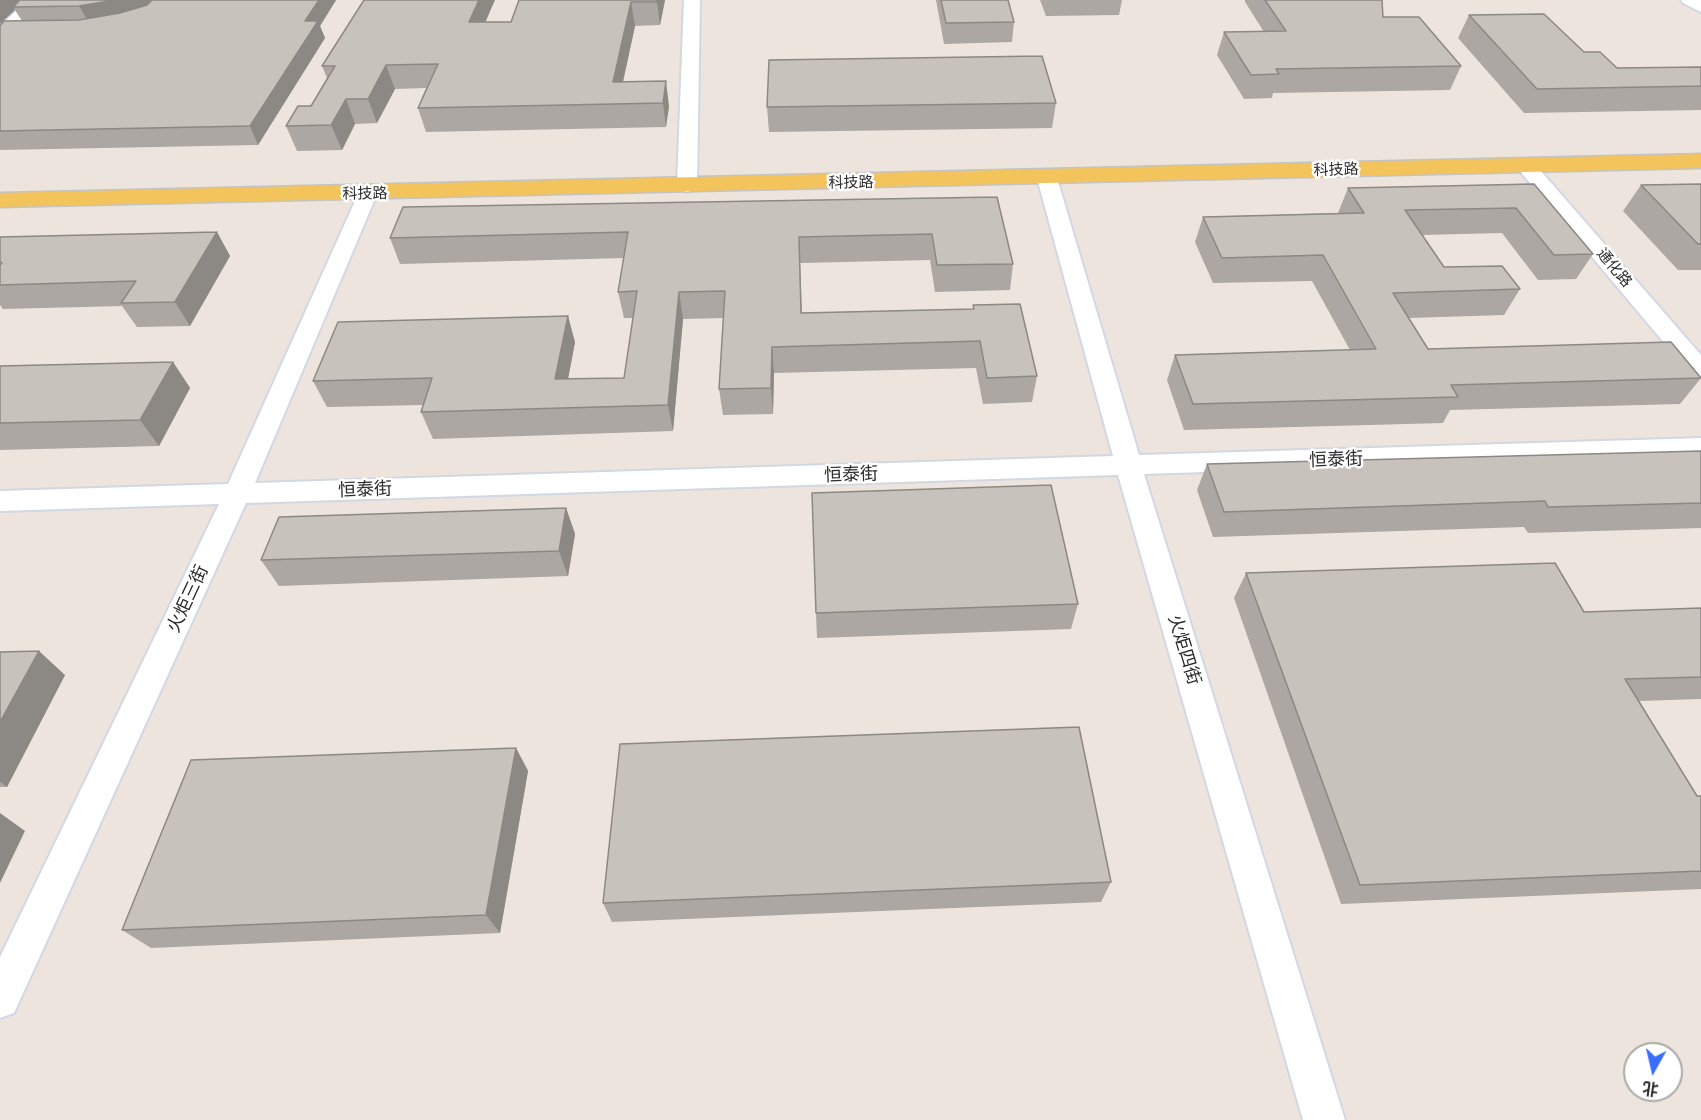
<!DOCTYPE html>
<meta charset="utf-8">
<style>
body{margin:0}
#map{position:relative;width:1701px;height:1120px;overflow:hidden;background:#ede5dd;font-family:Montserrat,"Noto Sans SC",sans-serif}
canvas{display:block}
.north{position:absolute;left:1623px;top:1042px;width:60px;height:60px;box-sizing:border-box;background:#fff;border:2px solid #aaa;border-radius:50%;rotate:188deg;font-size:16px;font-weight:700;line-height:24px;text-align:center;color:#2b2b2b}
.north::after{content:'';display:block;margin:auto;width:21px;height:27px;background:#396dfd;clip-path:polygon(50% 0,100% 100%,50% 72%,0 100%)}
</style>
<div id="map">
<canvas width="1701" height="1120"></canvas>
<div class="north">北</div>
</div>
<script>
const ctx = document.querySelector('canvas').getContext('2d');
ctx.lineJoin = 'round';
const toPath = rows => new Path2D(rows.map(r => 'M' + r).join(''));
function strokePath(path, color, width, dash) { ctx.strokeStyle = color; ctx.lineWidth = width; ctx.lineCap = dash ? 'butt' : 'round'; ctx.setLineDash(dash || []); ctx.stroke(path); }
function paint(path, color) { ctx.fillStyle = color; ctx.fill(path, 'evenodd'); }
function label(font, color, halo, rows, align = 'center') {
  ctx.font = font + ' Montserrat,"Noto Sans SC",sans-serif'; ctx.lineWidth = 5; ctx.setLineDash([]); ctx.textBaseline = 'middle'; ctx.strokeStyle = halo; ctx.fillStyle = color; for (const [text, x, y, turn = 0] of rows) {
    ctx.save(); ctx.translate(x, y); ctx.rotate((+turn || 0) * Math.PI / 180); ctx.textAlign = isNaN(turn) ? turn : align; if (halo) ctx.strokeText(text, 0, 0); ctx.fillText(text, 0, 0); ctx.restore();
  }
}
const street = toPath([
 [28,0,45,0,18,25,16,35,0,45,2,24,28,0],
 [684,0,700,0,697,186,694,190,687,192,680,190,677,186,684,0],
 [1681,0,1701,0,1701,12,1683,3,1681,0],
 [1526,160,1533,162,1701,355,1701,378,1692,376,1519,170,1516,166,1519,162,1526,160],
 [1047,172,1054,174,1057,178,1139,455,1701,438,1701,456,1144,474,1345,1120,1303,1120,1118,475,246,503,14,1013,0,1018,0,957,219,504,0,511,0,491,228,484,360,190,367,188,374,190,377,194,255,483,1113,456,1037,178,1040,174,1047,172]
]);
const primary = toPath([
 [1701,154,1701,168,0,207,0,193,1701,154]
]);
const wall = toPath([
 [0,0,336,0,320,26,325,38,258,145,0,150,0,26,22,21,15,10],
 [519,0,665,0,660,25,635,26,623,82,669,106,666,127,426,132,418,108,426,88,395,89,377,123,355,124,342,150,297,151,286,126,311,106,327,78,322,66,485,22,511,22],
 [936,0,1008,0,1014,22,1012,42,944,44],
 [1040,0,1122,0,1119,15,1046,16],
 [1245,0,1265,0,1383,17,1461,66,1450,90,1273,93,1272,98,1244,99,1217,55,1224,32,1264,32,1245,2],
 [1469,15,1584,52,1617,68,1701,67,1701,110,1524,113,1458,38],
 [1056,103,1052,128,769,132,767,107],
 [1534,184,1593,254,1576,279,1538,280,1502,233,1422,235,1444,267,1520,289,1504,315,1409,318,1428,349,1701,378,1680,404,1450,410,1443,423,1184,430,1167,380,1175,355,1350,350,1312,281,1213,283,1195,242,1203,217,1338,213,1348,188],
 [1701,184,1701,270,1678,270,1623,211,1641,185],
 [997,197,1013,264,1010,290,935,292,930,260,800,263,802,313,973,309,973,305,1037,376,1032,402,983,404,976,368,774,373,773,414,723,415,719,389,724,318,683,319,673,431,433,439,421,412,424,405,327,407,313,381,575,342,568,379,624,378,633,318,624,318,618,292,624,258,400,264,390,238],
 [217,232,230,256,190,326,137,327,122,306,3,309,0,305,0,237],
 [173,362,190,388,159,446,0,450,0,366],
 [1701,451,1701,528,1528,533,1524,527,1213,537,1197,490,1207,464],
 [566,508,575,534,568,576,279,586,261,560],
 [1246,573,1584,612,1701,608,1701,699,1639,701,1697,796,1701,796,1701,889,1341,904,1234,598],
 [1078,604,1071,629,817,638,816,613],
 [0,652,65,675,7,787,0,787],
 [516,748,528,771,500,933,151,948,122,930],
 [1111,882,1101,902,612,922,603,903]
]);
const shadedWall = toPath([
 [0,0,26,0,13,7,15,10,0,24],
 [115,0,153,0,141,13,89,23,79,6],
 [319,0,336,0,320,26,325,38,258,145,250,126,305,21],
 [479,0,495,0,475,46,469,22],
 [657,0,665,0,660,25,657,2],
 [631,2,635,26,618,104,613,82],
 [386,65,395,89,377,123,368,99],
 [666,81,669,106,666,127,663,103],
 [346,99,355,124,342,150,331,125],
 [217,232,230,256,190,326,175,302],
 [679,292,683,319,673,431,668,405],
 [568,316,575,342,563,405,555,379],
 [772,347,774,373,773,414,771,388],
 [173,362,190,388,159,446,140,420],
 [566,508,575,534,568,576,559,551],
 [39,651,65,675,7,787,0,782,0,722],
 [516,748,528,771,500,933,486,915],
 [0,813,25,831,0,883]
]);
const building = toPath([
 [20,0,115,0,79,6,13,7,20,0],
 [152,0,319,0,305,21,318,21,250,126,0,131,0,26,4,21,79,20,120,13,147,5,152,0],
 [364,0,479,0,469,22,511,22,519,0,657,0,657,2,631,2,613,82,666,81,663,103,418,108,438,64,386,65,368,99,346,99,331,125,286,126,298,106,311,106,335,66,322,66,364,0],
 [941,0,1008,0,1014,22,946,23,941,0],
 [1265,0,1382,0,1383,17,1419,17,1461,66,1276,69,1279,74,1251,75,1224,32,1286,31,1265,0],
 [1544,14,1584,52,1600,52,1617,68,1701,67,1701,86,1537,89,1469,15,1544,14],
 [1042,56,1056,103,767,107,769,60,1042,56],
 [1534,184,1593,254,1554,255,1516,208,1405,210,1444,267,1502,266,1520,289,1393,293,1428,349,1671,342,1701,378,1451,385,1458,397,1193,404,1175,355,1376,349,1323,255,1222,258,1203,217,1364,213,1348,188,1534,184],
 [1701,184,1701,244,1698,244,1641,185,1701,184],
 [997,197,1013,264,937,265,932,234,799,237,801,313,974,309,973,305,1020,304,1037,376,987,378,980,341,772,347,771,388,719,389,725,291,679,292,668,405,421,412,432,378,313,381,338,322,568,316,555,379,624,378,637,291,618,292,628,232,390,238,403,207,997,197],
 [217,232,175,302,121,303,136,281,0,285,0,265,2,263,0,262,0,237,217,232],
 [173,362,140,420,0,423,0,366,173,362],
 [1701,451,1701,503,1548,507,1545,501,1224,512,1207,464,1701,451],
 [1051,485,1078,604,816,613,812,493,1051,485],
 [566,508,559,551,261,560,279,517,566,508],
 [1555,563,1584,612,1701,608,1701,677,1625,679,1697,796,1701,796,1701,871,1360,885,1246,573,1555,563],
 [39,651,0,722,0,652,39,651],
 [1079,727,1111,882,603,903,620,744,1079,727],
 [516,748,486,915,122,930,191,760,516,748]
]);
const farStreetnames = [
 ["科技路",1336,170,-2],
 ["科技路",851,183,-1],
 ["科技路",365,194,-1],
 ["通化路",1614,268,50]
];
const streetNames = [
 ["恒泰街",1336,460,-2],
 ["恒泰街",851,475,-2],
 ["恒泰街",365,490,-2],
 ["火炬三街",188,599,-65],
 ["火炬四街",1184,650,73]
];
strokePath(street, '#d2d7e4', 4);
strokePath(primary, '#c4c4c4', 3);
paint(street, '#fff');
paint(primary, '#f3c45b');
paint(wall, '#aca7a2');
paint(shadedWall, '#8c8884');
paint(building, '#c8c2bc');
strokePath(building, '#8c8884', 1.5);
label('15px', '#2b2b2b', '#fff', farStreetnames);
label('18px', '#2b2b2b', '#fff', streetNames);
</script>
